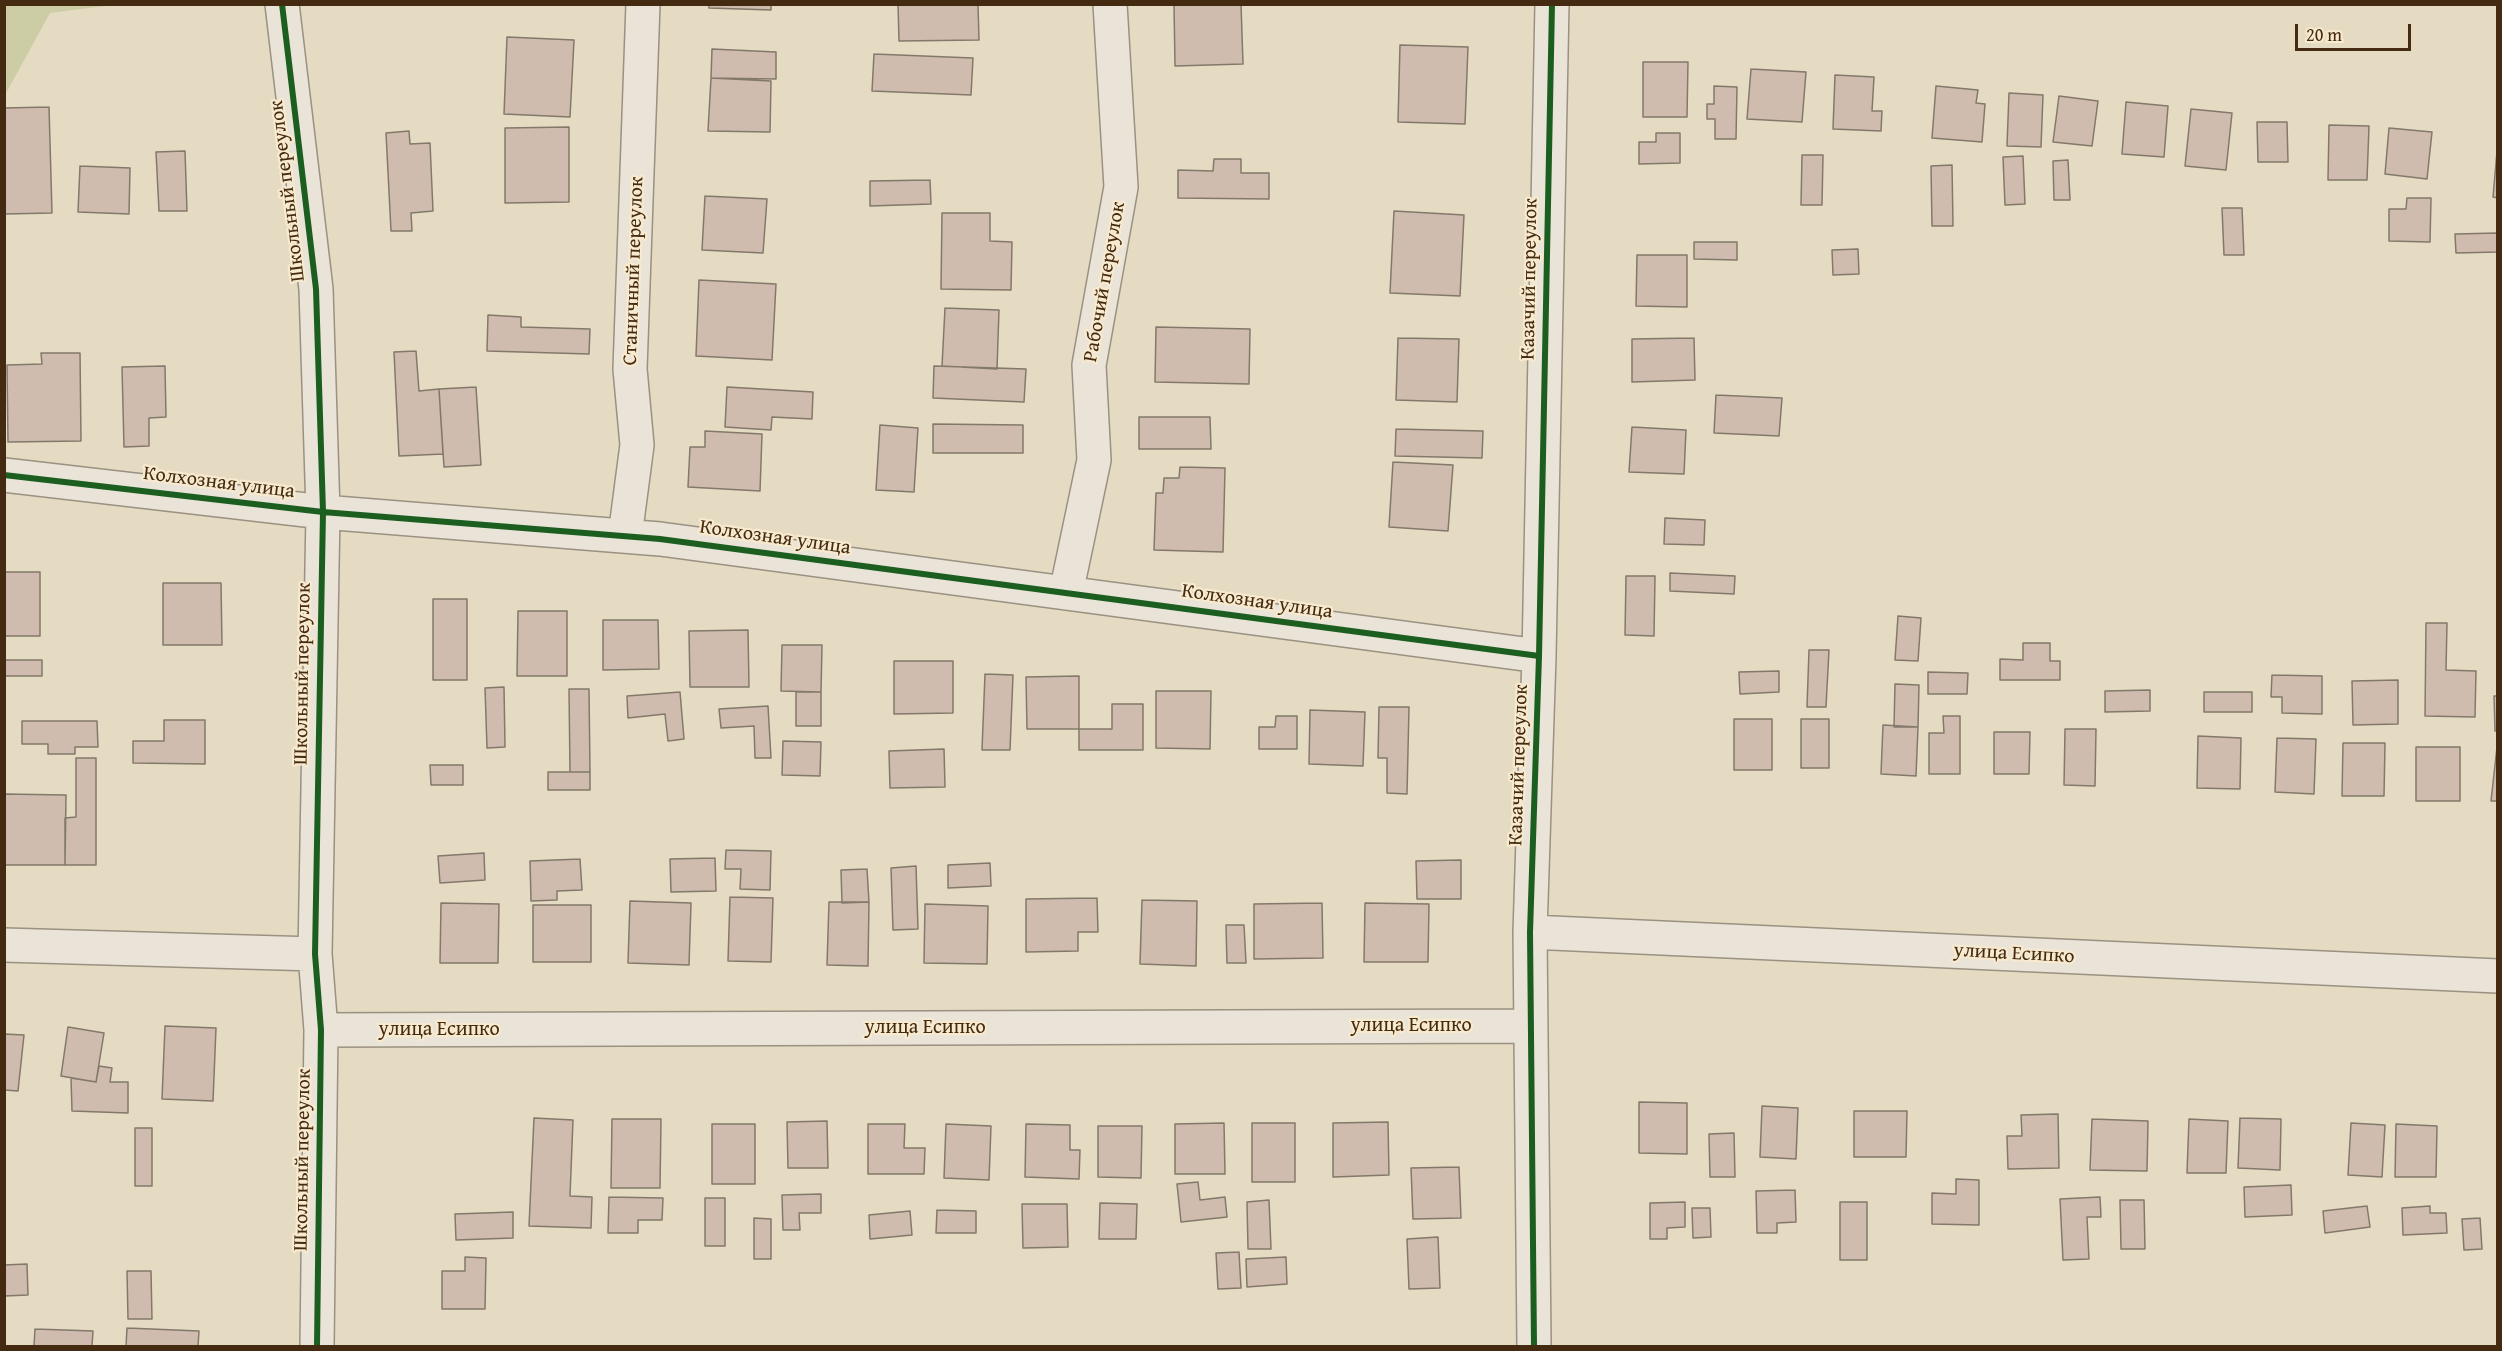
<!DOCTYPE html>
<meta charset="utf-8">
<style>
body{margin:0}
#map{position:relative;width:2502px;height:1351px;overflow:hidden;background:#e5dac2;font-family:"Gentium Book Plus",serif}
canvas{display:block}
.frame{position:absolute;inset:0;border:6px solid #442a11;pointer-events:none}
.scale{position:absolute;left:2295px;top:24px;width:116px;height:27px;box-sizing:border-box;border:3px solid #442a11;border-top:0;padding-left:8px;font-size:18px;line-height:21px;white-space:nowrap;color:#442a11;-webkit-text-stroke:4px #f8eace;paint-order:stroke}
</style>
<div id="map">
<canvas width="2502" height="1351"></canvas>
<div class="frame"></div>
<div class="scale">20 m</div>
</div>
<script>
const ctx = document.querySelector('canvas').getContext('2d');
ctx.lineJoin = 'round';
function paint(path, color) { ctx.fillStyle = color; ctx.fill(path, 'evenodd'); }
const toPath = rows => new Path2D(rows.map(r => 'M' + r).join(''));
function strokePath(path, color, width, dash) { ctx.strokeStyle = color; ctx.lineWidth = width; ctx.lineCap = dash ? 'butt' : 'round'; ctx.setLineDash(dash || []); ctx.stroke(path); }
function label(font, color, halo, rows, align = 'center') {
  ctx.font = font + ' "Gentium Book Plus",serif'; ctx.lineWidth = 4.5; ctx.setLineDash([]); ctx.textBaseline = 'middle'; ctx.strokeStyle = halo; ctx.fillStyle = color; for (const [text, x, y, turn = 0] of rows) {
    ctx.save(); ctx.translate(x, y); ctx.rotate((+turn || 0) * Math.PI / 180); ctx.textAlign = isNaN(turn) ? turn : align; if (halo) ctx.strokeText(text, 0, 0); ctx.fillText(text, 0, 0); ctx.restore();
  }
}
const green = toPath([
 [5,4,113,4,113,5,50,13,5,95]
]);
const building = toPath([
 [709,4,771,4,771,10,709,8,709,4],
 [898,4,978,4,979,40,899,41,898,4],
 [1241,4,1243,64,1175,66,1174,5,1241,4],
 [507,37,574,40,570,117,504,114,507,37],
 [1400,45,1468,47,1465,124,1398,122,1400,45],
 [712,49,776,52,776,79,711,78,712,49],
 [874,54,973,58,971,95,872,91,874,54],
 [1643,62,1688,62,1687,117,1643,117,1643,62],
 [1751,69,1806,72,1802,122,1747,119,1751,69],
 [1835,75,1874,77,1872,111,1882,111,1881,131,1833,129,1835,75],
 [711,78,771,81,770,132,708,131,711,78],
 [1714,86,1737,87,1736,139,1715,139,1715,119,1707,119,1707,104,1714,104,1714,86],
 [1936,86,1978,90,1976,103,1985,104,1982,142,1932,138,1936,86],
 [2009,93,2043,95,2041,147,2007,146,2009,93],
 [2059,96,2098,101,2092,146,2053,142,2059,96],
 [2126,102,2168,106,2164,157,2122,154,2126,102],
 [49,107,52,213,4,214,4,108,49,107],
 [2191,109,2232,113,2226,170,2185,166,2191,109],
 [2257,122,2287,122,2288,162,2258,162,2257,122],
 [2329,125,2369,126,2367,180,2328,180,2329,125],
 [569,127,569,202,505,203,505,128,569,127],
 [2389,128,2432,132,2427,179,2385,174,2389,128],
 [409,131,410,144,430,143,433,211,411,213,412,231,391,231,386,133,409,131],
 [1656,133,1680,133,1680,163,1639,164,1639,142,1656,142,1656,133],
 [2498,140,2498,198,2493,197,2498,140],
 [185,151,187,211,159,211,156,152,185,151],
 [1802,155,1823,155,1822,205,1801,205,1802,155],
 [2023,156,2025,204,2005,205,2003,157,2023,156],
 [1214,159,1241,159,1241,173,1269,173,1269,199,1178,198,1178,170,1213,171,1214,159],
 [2068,160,2070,200,2054,200,2053,161,2068,160],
 [1952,165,1953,226,1932,226,1931,166,1952,165],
 [80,166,130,168,129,214,78,212,80,166],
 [930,180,931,204,870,206,870,181,930,180],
 [705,196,767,199,763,253,702,250,705,196],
 [2407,198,2431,198,2430,242,2389,241,2389,209,2406,209,2407,198],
 [2222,208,2242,208,2244,255,2224,255,2222,208],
 [1394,211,1464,215,1460,296,1390,293,1394,211],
 [942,213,990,213,990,241,1012,242,1011,290,941,289,942,213],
 [2498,233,2498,252,2456,253,2455,234,2498,233],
 [1694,242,1737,242,1737,260,1694,259,1694,242],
 [1858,249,1859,274,1833,275,1832,250,1858,249],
 [1637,255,1687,255,1687,307,1636,306,1637,255],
 [699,280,776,284,772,360,696,356,699,280],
 [945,308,999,310,997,369,942,366,945,308],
 [488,315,521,317,521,327,590,329,589,354,487,351,488,315],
 [1156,327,1250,329,1249,384,1155,382,1156,327],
 [1398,338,1459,339,1457,402,1396,400,1398,338],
 [1694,338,1695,380,1632,382,1632,339,1694,338],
 [416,351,419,391,439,389,443,454,399,456,394,352,416,351],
 [41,353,80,353,81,441,8,442,7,365,42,364,41,353],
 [165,366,166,417,149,418,149,446,124,447,122,367,165,366],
 [934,366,1026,369,1024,402,933,398,934,366],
 [476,387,481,465,444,467,439,389,476,387],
 [727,387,813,392,812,419,772,417,771,430,725,427,727,387],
 [1716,395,1782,398,1779,436,1714,433,1716,395],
 [1139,417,1210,417,1211,449,1139,449,1139,417],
 [933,424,1023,425,1023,453,933,453,933,424],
 [880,425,918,428,914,492,876,490,880,425],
 [1632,427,1686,430,1684,474,1629,472,1632,427],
 [1396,429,1483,431,1482,458,1395,456,1396,429],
 [705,431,762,434,760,491,688,487,690,447,705,447,705,431],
 [1393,462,1453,465,1448,531,1389,527,1393,462],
 [1180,467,1225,468,1223,552,1154,550,1156,493,1163,493,1164,478,1179,478,1180,467],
 [1665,518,1705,520,1704,545,1664,544,1665,518],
 [4,572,40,572,40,636,4,636,4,572],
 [1670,573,1735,576,1734,594,1670,591,1670,573],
 [1626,576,1655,576,1654,636,1625,635,1626,576],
 [163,583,221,583,222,645,163,645,163,583],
 [433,599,467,599,467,680,433,680,433,599],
 [518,611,567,611,567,676,517,676,518,611],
 [1898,616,1921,618,1918,661,1895,660,1898,616],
 [603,620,658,620,659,669,603,670,603,620],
 [2426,623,2447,623,2446,670,2476,671,2475,717,2425,716,2426,623],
 [748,630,749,687,690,687,689,631,748,630],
 [2023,643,2050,643,2050,661,2060,661,2060,680,2000,680,2000,659,2023,660,2023,643],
 [782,645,822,645,821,692,781,691,782,645],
 [1809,650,1829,650,1826,707,1807,707,1809,650],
 [4,660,42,660,42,676,4,676,4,660],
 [894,661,953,661,953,713,894,714,894,661],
 [1779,671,1779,692,1740,694,1739,672,1779,671],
 [1928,672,1968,673,1967,694,1928,694,1928,672],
 [985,674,1013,675,1010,750,982,750,985,674],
 [2272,675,2322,676,2322,714,2282,713,2282,697,2271,697,2272,675],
 [1079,676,1079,729,1027,729,1026,677,1079,676],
 [2398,680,2398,724,2353,725,2352,681,2398,680],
 [1895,684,1919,685,1918,727,1894,727,1895,684],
 [504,687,505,747,487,748,485,688,504,687],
 [569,689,589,689,590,772,570,772,569,689],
 [2150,690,2150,711,2105,712,2105,691,2150,690],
 [1156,691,1211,691,1210,749,1156,748,1156,691],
 [680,692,684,739,668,741,665,714,628,718,627,696,680,692],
 [796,692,821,692,821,726,796,726,796,692],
 [2204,692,2252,692,2252,712,2204,712,2204,692],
 [2494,696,2498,696,2498,731,2495,731,2494,696],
 [1112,704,1143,704,1143,750,1079,750,1079,729,1112,729,1112,704],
 [768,706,771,758,755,758,754,726,721,728,719,709,768,706],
 [1379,707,1409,707,1407,794,1387,793,1387,758,1378,758,1379,707],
 [1310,710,1365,712,1363,766,1309,764,1310,710],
 [1276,716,1297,716,1297,749,1259,749,1259,727,1275,727,1276,716],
 [1943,716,1960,716,1960,774,1929,774,1929,733,1944,733,1943,716],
 [1734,719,1772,719,1772,770,1734,770,1734,719],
 [1801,719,1829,719,1829,768,1801,768,1801,719],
 [164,720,205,720,205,764,133,763,133,741,164,741,164,720],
 [22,721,97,721,98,747,75,747,75,754,48,754,48,744,22,744,22,721],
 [1883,725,1918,727,1916,776,1881,774,1883,725],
 [2065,729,2096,729,2095,786,2064,785,2065,729],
 [1994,732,2030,732,2029,774,1994,774,1994,732],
 [2198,736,2241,738,2240,789,2197,788,2198,736],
 [2277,738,2316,739,2314,794,2275,792,2277,738],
 [783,741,821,742,820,776,782,775,783,741],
 [2343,743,2385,743,2384,796,2342,796,2343,743],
 [2416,747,2460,747,2460,801,2416,801,2416,747],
 [2497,747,2498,747,2498,801,2491,801,2497,747],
 [944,749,945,787,890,788,889,751,944,749],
 [76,758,96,758,96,865,65,865,65,818,76,817,76,758],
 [430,765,463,765,463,785,431,785,430,765],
 [548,772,590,772,590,790,548,790,548,772],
 [4,794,66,795,65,865,4,865,4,794],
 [726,850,771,851,770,890,740,889,741,869,725,869,726,850],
 [484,853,485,880,440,883,438,856,484,853],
 [715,858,716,891,671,892,670,859,715,858],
 [580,859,582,890,557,891,557,900,531,901,530,861,580,859],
 [1461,860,1461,899,1417,899,1416,861,1461,860],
 [990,863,991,886,948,888,948,865,990,863],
 [916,866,918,929,893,930,891,868,916,866],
 [867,869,869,902,842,903,841,870,867,869],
 [730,897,773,898,771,962,728,961,730,897],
 [1097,898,1098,932,1078,932,1078,951,1026,952,1026,899,1097,898],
 [1142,900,1197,901,1196,966,1140,964,1142,900],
 [630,901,691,903,689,965,628,963,630,901],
 [829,902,869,902,868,966,827,965,829,902],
 [441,903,499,904,498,963,440,963,441,903],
 [1322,903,1323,958,1254,959,1254,904,1322,903],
 [1365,903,1429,904,1428,962,1364,962,1365,903],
 [925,904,988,906,987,964,924,963,925,904],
 [533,905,591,905,591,962,533,962,533,905],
 [1226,925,1244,925,1246,963,1227,963,1226,925],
 [165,1026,216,1028,213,1101,162,1099,165,1026],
 [68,1027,104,1033,96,1082,61,1076,68,1027],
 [4,1034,24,1035,18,1091,4,1090,4,1034],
 [99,1066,112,1068,110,1082,128,1082,128,1113,72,1111,71,1078,96,1082,99,1066],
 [1639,1102,1687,1103,1687,1154,1639,1153,1639,1102],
 [1762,1106,1798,1108,1796,1159,1760,1157,1762,1106],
 [1854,1111,1907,1111,1906,1157,1854,1157,1854,1111],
 [2058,1114,2059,1168,2008,1169,2007,1136,2022,1136,2021,1115,2058,1114],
 [534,1118,573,1120,570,1196,592,1197,591,1228,529,1226,534,1118],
 [2240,1118,2281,1119,2280,1170,2238,1168,2240,1118],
 [612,1119,661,1119,660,1188,611,1188,612,1119],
 [2092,1119,2148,1121,2147,1171,2090,1170,2092,1119],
 [2189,1119,2228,1121,2226,1173,2187,1173,2189,1119],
 [827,1121,828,1168,788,1168,787,1122,827,1121],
 [1388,1122,1389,1175,1333,1177,1333,1123,1388,1122],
 [1224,1123,1225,1174,1175,1174,1175,1124,1224,1123],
 [1252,1123,1295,1123,1295,1182,1252,1182,1252,1123],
 [2351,1123,2385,1125,2382,1177,2348,1175,2351,1123],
 [712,1124,755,1124,755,1184,712,1184,712,1124],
 [868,1124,905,1124,904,1148,925,1148,924,1174,868,1174,868,1124],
 [946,1124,991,1126,989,1180,944,1178,946,1124],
 [1026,1124,1070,1125,1070,1150,1080,1150,1079,1179,1025,1177,1026,1124],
 [2396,1124,2437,1126,2436,1177,2395,1177,2396,1124],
 [1098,1126,1142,1126,1141,1178,1098,1177,1098,1126],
 [135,1128,152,1128,152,1186,135,1186,135,1128],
 [1734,1133,1735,1177,1710,1177,1709,1134,1734,1133],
 [1459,1167,1461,1218,1413,1219,1411,1168,1459,1167],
 [1956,1179,1979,1180,1979,1225,1932,1224,1932,1193,1956,1194,1956,1179],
 [1198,1182,1200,1200,1225,1197,1227,1217,1181,1222,1177,1184,1198,1182],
 [2291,1185,2292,1215,2245,1217,2244,1187,2291,1185],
 [1795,1190,1796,1222,1777,1223,1777,1233,1757,1233,1756,1191,1795,1190],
 [821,1194,821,1213,799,1213,800,1230,783,1230,782,1195,821,1194],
 [609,1197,663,1198,662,1220,638,1220,638,1233,608,1233,609,1197],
 [2100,1197,2101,1217,2087,1217,2089,1259,2063,1260,2060,1199,2100,1197],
 [705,1198,725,1198,725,1246,705,1246,705,1198],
 [1269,1200,1271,1249,1248,1249,1247,1202,1269,1200],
 [2120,1200,2144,1200,2145,1249,2121,1249,2120,1200],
 [1685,1202,1685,1227,1667,1228,1667,1239,1650,1239,1650,1203,1685,1202],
 [1840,1202,1867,1202,1867,1260,1840,1260,1840,1202],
 [1100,1203,1137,1204,1136,1239,1099,1239,1100,1203],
 [1022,1204,1067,1204,1068,1247,1023,1248,1022,1204],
 [2367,1206,2370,1227,2325,1233,2323,1211,2367,1206],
 [2430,1206,2430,1213,2446,1213,2447,1233,2403,1235,2402,1208,2430,1206],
 [1692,1208,1710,1208,1711,1237,1693,1238,1692,1208],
 [937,1210,976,1211,976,1233,936,1233,937,1210],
 [910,1211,912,1235,870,1239,869,1215,910,1211],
 [513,1212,513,1238,456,1240,455,1214,513,1212],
 [754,1218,771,1219,771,1259,754,1259,754,1218],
 [2480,1218,2482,1249,2464,1250,2462,1219,2480,1218],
 [1438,1237,1440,1288,1409,1289,1407,1239,1438,1237],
 [1239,1252,1241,1288,1218,1289,1216,1253,1239,1252],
 [465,1257,486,1258,485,1309,442,1309,442,1271,465,1271,465,1257],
 [1286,1257,1287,1284,1247,1287,1246,1259,1286,1257],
 [27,1264,28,1295,4,1296,4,1265,27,1264],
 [127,1271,151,1271,152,1319,128,1319,127,1271],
 [127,1328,199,1331,198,1346,126,1346,127,1328],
 [35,1329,93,1331,92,1346,34,1346,35,1329]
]);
const minor = toPath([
 [282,4,316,289,323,512,315,954,321,1030,317,1346],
 [4,475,323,512,660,539,1539,656],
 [625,536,637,445,630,369,643,4],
 [1066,593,1094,460,1089,365,1121,187,1110,4],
 [1530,932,2498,976],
 [4,945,315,954],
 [321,1030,1529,1026],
 [1534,1346,1530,932,1539,656,1552,4]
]);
const cycleway = toPath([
 [282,4,316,289,323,512,315,954,321,1030,317,1346],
 [4,475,323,512,660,539,1539,656],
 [1534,1346,1530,932,1539,656,1552,4]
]);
const streetNames = [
 ["Школьный переулок",288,191,-97],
 ["Станичный переулок",634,271,-88],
 ["Казачий переулок",1530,279,-89],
 ["Рабочий переулок",1105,282,-80],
 ["Колхозная улица",219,483,7],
 ["Колхозная улица",775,538,8],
 ["Колхозная улица",1257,602,8],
 ["Школьный переулок",303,674,-89],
 ["Казачий переулок",1519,765,-88],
 ["улица Есипко",2014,954,3],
 ["улица Есипко",1411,1026],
 ["улица Есипко",925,1028],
 ["улица Есипко",439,1030],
 ["Школьный переулок",303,1160,-89]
];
paint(green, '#cdcda5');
paint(building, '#cfbcae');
strokePath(building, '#83796a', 1.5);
strokePath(minor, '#9b9181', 36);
strokePath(minor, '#e9e3d8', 33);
strokePath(cycleway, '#1b5e20', 6);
label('20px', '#442a11', '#f8eace', streetNames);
</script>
